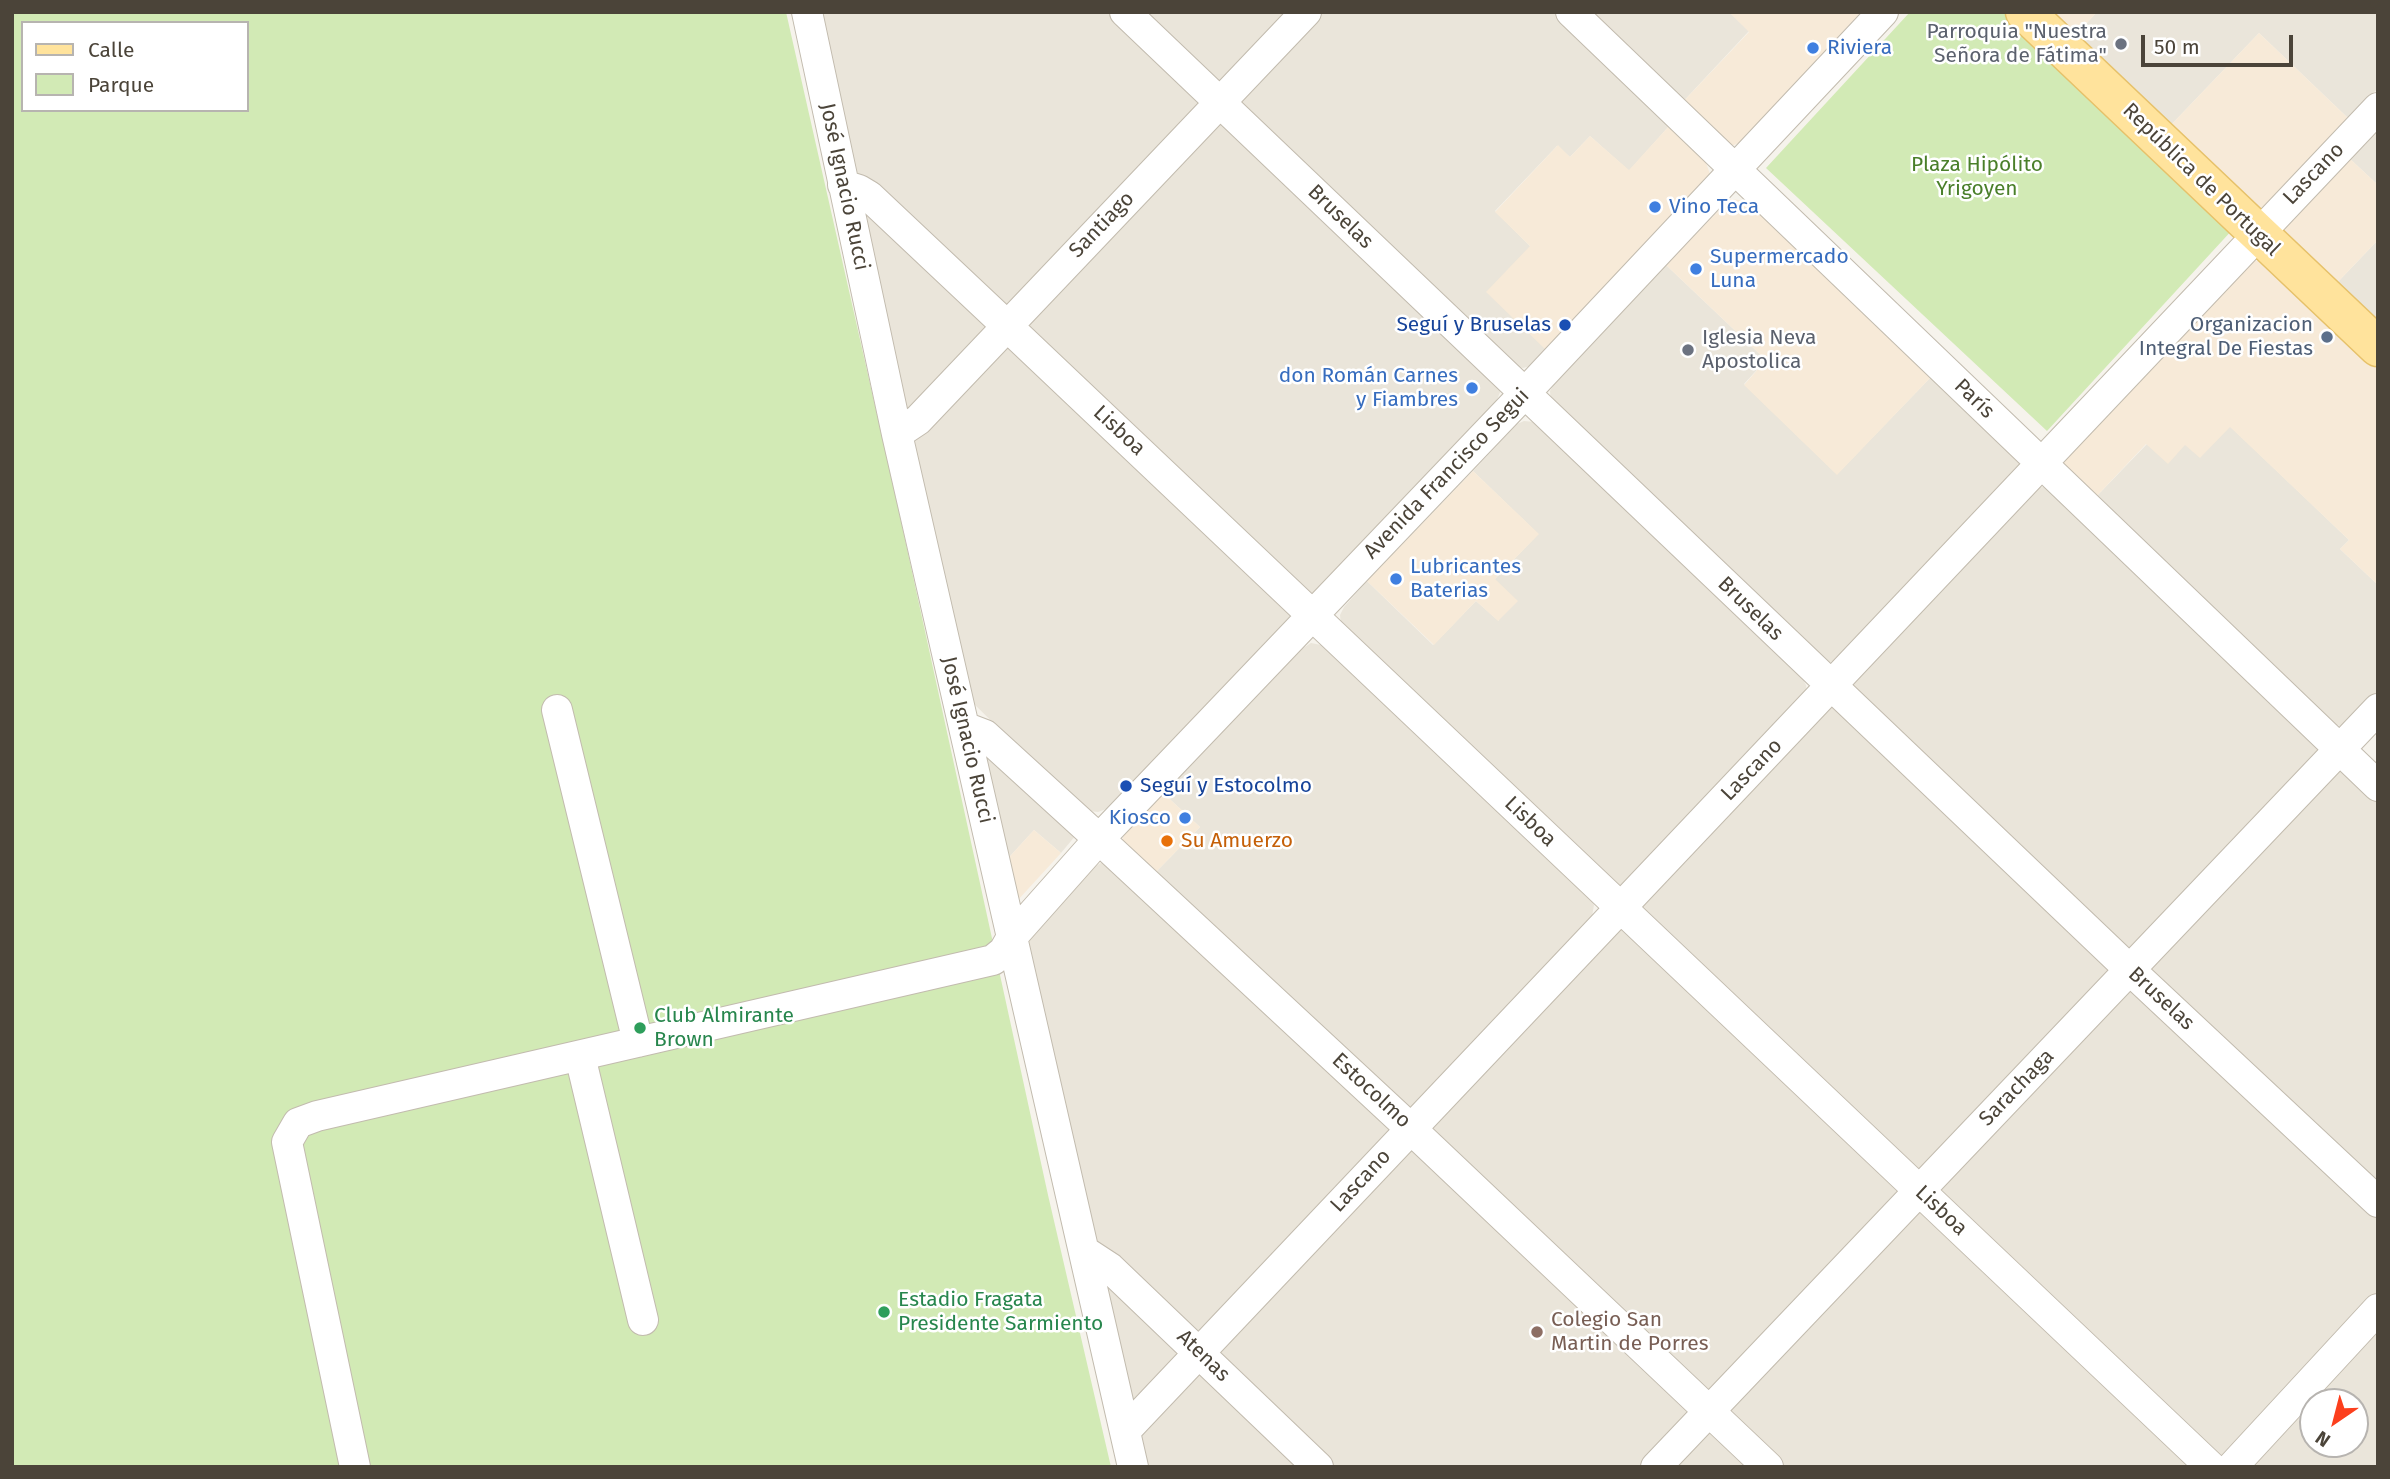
<!DOCTYPE html>
<meta charset="utf-8">
<style>
body{margin:0}
#map{position:relative;width:2390px;height:1479px;overflow:hidden;background:#f6f3ec;font-family:"Fira Sans",sans-serif}
canvas{display:block}
.frame{position:absolute;inset:0;border:14px solid #4b4439;pointer-events:none}
.legend{position:absolute;left:21px;top:21px;width:228px;height:91px;box-sizing:border-box;background:#fff;border:2px solid #b7b4b0;margin:0;padding:9px 12px;list-style:none;font-size:21px;color:#4b4439}
.legend li{display:flex;align-items:center;gap:14px;height:35px}
.legend b{width:35px;border:2px solid #b7b4b0}
.north{position:absolute;left:2299px;top:1388px;width:70px;height:70px;box-sizing:border-box;background:#fff;border:2px solid #b7b4b0;border-radius:50%;rotate:215deg;font-size:19px;font-weight:700;line-height:28px;text-align:center;color:#4b4439}
.north::after{content:'';display:block;margin:auto;width:24px;height:32px;background:#fc3f1d;clip-path:polygon(50% 0,100% 100%,50% 72%,0 100%)}
.scale{position:absolute;left:2141px;top:35px;width:152px;height:32px;box-sizing:border-box;border:4px solid #4b4439;border-top:0;padding-left:9px;font-size:21px;line-height:24px;white-space:nowrap;color:#4b4439;-webkit-text-stroke:5px #fff;paint-order:stroke}
</style>
<div id="map">
<canvas width="2390" height="1479"></canvas>
<div class="frame"></div>
<ul class="legend">
<li><b style="height:9px;background:#ffe39c"></b>Calle</li>
<li><b style="height:19px;background:#d2eab5"></b>Parque</li>
</ul>
<div class="north">N</div>
<div class="scale">50 m</div>
</div>
<script>
const ctx = document.querySelector('canvas').getContext('2d');
ctx.lineJoin = 'round';
function paint(path, color) { ctx.fillStyle = color; ctx.fill(path, 'evenodd'); }
const toPath = rows => new Path2D(rows.map(r => 'M' + r).join(''));
function strokePath(path, color, width, dash) { ctx.strokeStyle = color; ctx.lineWidth = width; ctx.lineCap = dash ? 'butt' : 'round'; ctx.setLineDash(dash || []); ctx.stroke(path); }
function label(font, color, halo, rows, align = 'center') {
  ctx.font = font + ' "Fira Sans",sans-serif'; ctx.lineWidth = 5; ctx.setLineDash([]); ctx.textBaseline = 'middle'; ctx.strokeStyle = halo; ctx.fillStyle = color; for (const [text, x, y, turn = 0] of rows) {
    ctx.save(); ctx.translate(x, y); ctx.rotate((+turn || 0) * Math.PI / 180); ctx.textAlign = isNaN(turn) ? turn : align; if (halo) ctx.strokeText(text, 0, 0); ctx.fillText(text, 0, 0); ctx.restore();
  }
}
const residential = toPath([
 [810,12,1288,12,1207,96,1501,390,1496,402,1109,808,1098,812,1089,811,1078,806,971,701],
 [1318,12,1555,12,1670,125,1629,171,1590,136,1570,157,1557,146,1495,211,1530,246,1547,351,1534,365,1523,368,1512,365,1241,106,1240,99],
 [1583,12,1729,12,1749,31,1679,106],
 [2097,12,2378,12,2378,88,2349,119,2259,33,2169,127,2074,37],
 [2378,126,2378,185,2348,157],
 [2378,240,2378,326,2335,285],
 [1666,265,1766,360,1744,384,1837,474,1932,376,2018,457,2020,468,1836,660,1827,663,1551,404,1550,391,1556,381],
 [1524,421,1534,422,1544,427,1799,672,1806,685,1807,692,1622,886,1614,887,1341,625,1340,615,1344,607,1367,581,1433,645,1476,601,1499,621,1495,579,1538,534,1473,471,1517,424],
 [2230,426,2349,540,2340,549,2378,585,2378,694,2350,723,2340,726,2332,724,2094,499,2147,444,2186,445],
 [2043,487,2056,490,2378,796,2378,1467,1143,1467,1027,942,1031,935,1094,867,1101,863,1110,864,1408,1141,2035,488],
 [2313,1402,2355,1402,2355,1444,2313,1444],
 [1311,643,1331,647,1591,896,1594,905,1591,922,1414,1108,1403,1107,1153,875,1200,827,1162,792,1300,650],
 [988,757,1076,835,1061,853,1034,830,1002,865,983,762]
]);
const commercial = toPath([
 [1729,12,1861,12,1745,140,1734,145,1721,145,1679,106,1749,32],
 [2047,12,2097,12,2074,37],
 [2259,33,2349,119,2266,208,2258,210,2169,127],
 [1670,125,1705,160,1710,174,1547,351,1486,292,1530,246,1495,212,1558,145,1570,157,1590,136,1629,170],
 [2348,157,2378,185,2378,240,2335,285,2283,236,2283,226],
 [1730,199,1749,201,1932,376,1837,475,1744,385,1766,360,1666,265],
 [2249,261,2261,261,2272,268,2378,369,2378,585,2340,549,2349,540,2230,427,2200,458,2185,445,2168,464,2146,444,2094,499,2061,468,2064,452],
 [1473,471,1539,534,1495,579,1518,601,1498,621,1476,601,1434,645,1367,581],
 [1162,792,1200,827,1153,875,1122,841,1126,829],
 [1034,830,1061,853,1018,900,1002,865]
]);
const green = toPath([
 [12,12,786,12,899,512,1048,1195,1111,1467,12,1467],
 [23,23,247,23,247,110,23,110],
 [1910,12,2003,12,2234,228,2047,431,1766,168]
]);
const minor = toPath([
 [807,12,897,434,1133,1467],
 [1125,12,2130,970,2378,1202],
 [1571,12,2378,786],
 [843,185,859,190,869,196,1006,325,2211,1467],
 [897,434,918,420,1306,12],
 [557,710,638,1042],
 [964,727,985,735,1099,839,1410,1128,1768,1467],
 [580,1056,643,1320],
 [1084,1251,1110,1268,1318,1467],
 [1125,1431,2378,108],
 [355,1467,287,1142,298,1123,317,1116,993,960,1004,951,1012,937,1099,839,1524,394,1883,12],
 [1656,1467,2378,709],
 [2232,1467,2378,1309]
]);
const major = toPath([
 [2025,12,2378,347]
]);
const markers = [
 [2121,44,7,"#6b7280"],
 [1813,48,7,"#3f7fe0"],
 [1655,207,7,"#3f7fe0"],
 [1696,269,7,"#3f7fe0"],
 [1565,325,7,"#1a4fb4"],
 [2327,337,7,"#5c6f8a"],
 [1688,350,7,"#6b7280"],
 [1472,388,7,"#3f7fe0"],
 [1396,579,7,"#3f7fe0"],
 [1126,786,7,"#1a4fb4"],
 [1185,818,7,"#3f7fe0"],
 [1167,841,7,"#e8710a"],
 [640,1028,7,"#2e9e5b"],
 [884,1312,7,"#2e9e5b"],
 [1537,1332,7,"#8d6e63"]
];
const worshipNames = [
 ["Parroquia \"Nuestra",2107,32],
 ["Señora de Fátima\"",2107,56],
 ["Iglesia Neva",1702,338,"left"],
 ["Apostolica",1702,362,"left"]
];
const shopNames = [
 ["Riviera",1827,48],
 ["Vino Teca",1669,207],
 ["Supermercado",1710,257],
 ["Luna",1710,281],
 ["don Román Carnes",1458,376,"right"],
 ["y Fiambres",1458,400,"right"],
 ["Lubricantes",1410,567],
 ["Baterias",1410,591],
 ["Kiosco",1171,818,"right"]
];
const parkNames = [
 ["Plaza Hipólito",1977,165],
 ["Yrigoyen",1977,189]
];
const streetNames = [
 ["Lascano",2314,174,-46],
 ["República de Portugal",2201,180,44],
 ["José Ignacio Rucci",844,187,78],
 ["Bruselas",1340,217,44],
 ["Santiago",1102,225,-46],
 ["París",1974,399,44],
 ["Lisboa",1119,431,43],
 ["Avenida Francisco Segui",1447,474,-46],
 ["Bruselas",1750,609,44],
 ["José Ignacio Rucci",967,740,77],
 ["Lascano",1752,770,-46],
 ["Lisboa",1530,822,44],
 ["Bruselas",2161,999,43],
 ["Sarachaga",2017,1088,-46],
 ["Estocolmo",1371,1091,43],
 ["Lascano",1361,1181,-47],
 ["Lisboa",1941,1211,43],
 ["Atenas",1203,1356,44]
];
const transitNames = [
 ["Seguí y Bruselas",1551,325],
 ["Seguí y Estocolmo",1140,786,"left"]
];
const serviceNames = [
 ["Organizacion",2313,325],
 ["Integral De Fiestas",2313,349]
];
const foodNames = [
 ["Su Amuerzo",1181,841]
];
const leisureNames = [
 ["Club Almirante",654,1016],
 ["Brown",654,1040],
 ["Estadio Fragata",898,1300],
 ["Presidente Sarmiento",898,1324]
];
const educationNames = [
 ["Colegio San",1551,1320],
 ["Martin de Porres",1551,1344]
];
paint(residential, '#eae5da');
paint(commercial, '#f7ead8');
paint(green, '#d2eab5');
strokePath(minor, '#c2bbae', 32);
strokePath(major, '#e6c16a', 41);
strokePath(minor, '#fff', 30);
strokePath(major, '#ffe39c', 38);
for (const [x, y, r, color] of markers) { const dot = new Path2D(); dot.arc(x, y, r, 0, 2 * Math.PI); ctx.fillStyle = color; ctx.fill(dot); strokePath(dot, '#fff', 2.5); }
label('21px', '#5b616d', '#fff', worshipNames, 'right');
label('21px', '#366cbe', '#fff', shopNames, 'left');
label('21px', '#4a7f2a', '#fff', parkNames);
label('21px', '#4b4439', '#fff', streetNames);
label('21px', '#164399', '#fff', transitNames, 'right');
label('21px', '#4e5e75', '#fff', serviceNames, 'right');
label('21px', '#c56008', '#fff', foodNames, 'left');
label('21px', '#27864d', '#fff', leisureNames, 'left');
label('21px', '#785e54', '#fff', educationNames, 'left');
</script>
